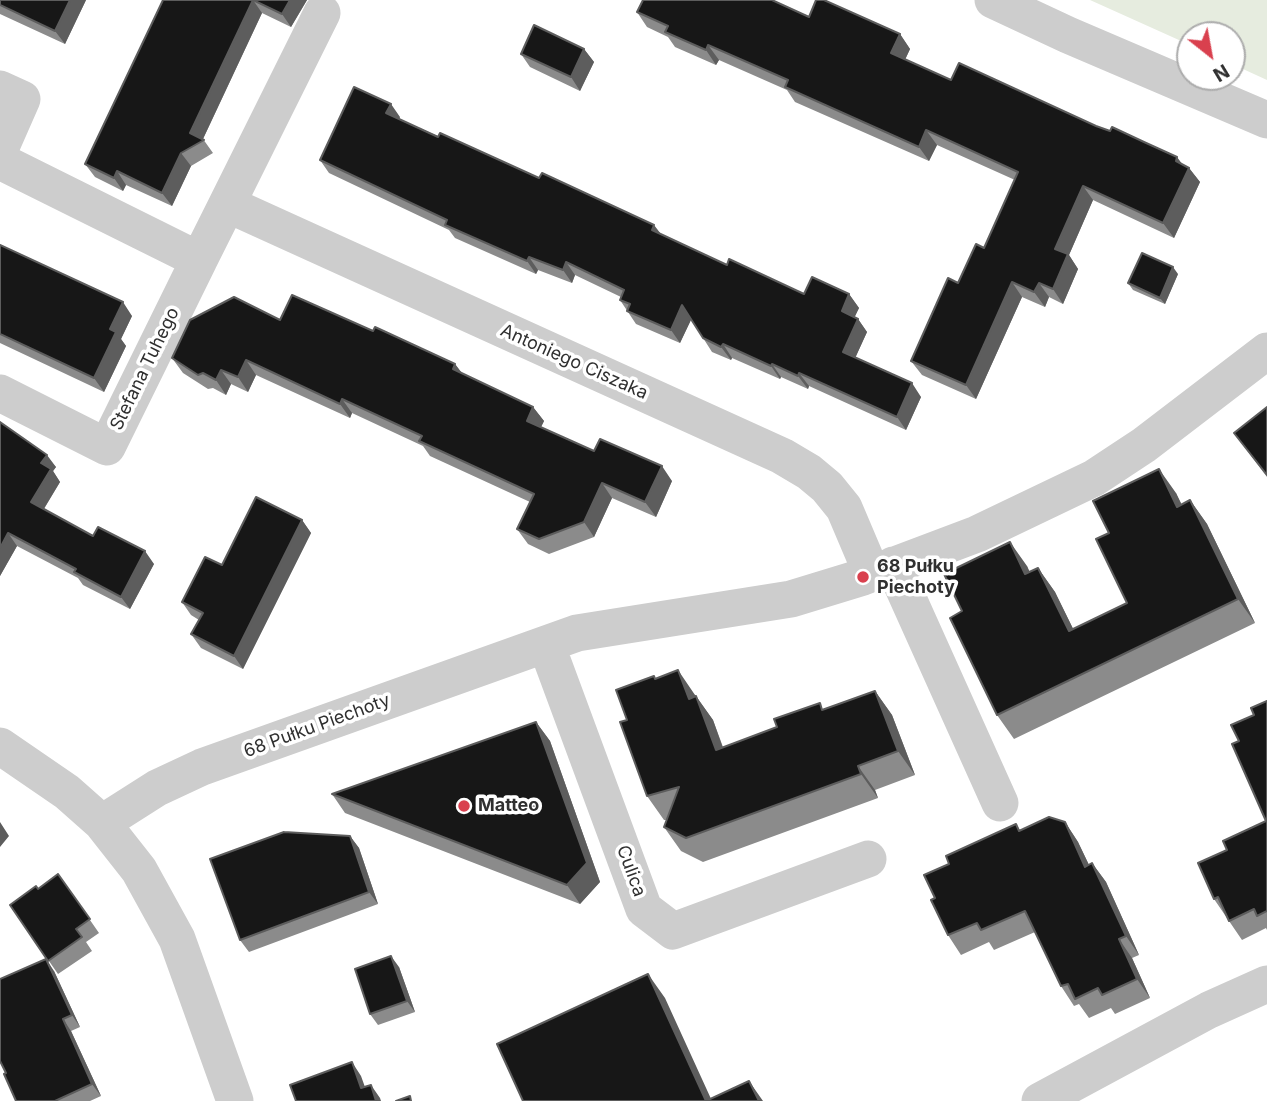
<!DOCTYPE html>
<meta charset="utf-8">
<style>
body{margin:0}
#map{position:relative;width:1267px;height:1101px;overflow:hidden;background:#fff;font-family:Inter,sans-serif}
canvas{display:block}
.north{position:absolute;left:1176px;top:21px;width:70px;height:70px;box-sizing:border-box;background:#fff;border:2px solid #acacac;border-radius:50%;rotate:149deg;font-size:19px;font-weight:700;line-height:28px;text-align:center;color:#303030}
.north::after{content:'';display:block;margin:auto;width:24px;height:32px;background:#d9404e;clip-path:polygon(50% 0,100% 100%,50% 72%,0 100%)}
</style>
<div id="map">
<canvas width="1267" height="1101"></canvas>
<div class="north">N</div>
</div>
<script>
const ctx = document.querySelector('canvas').getContext('2d');
ctx.lineJoin = 'round';
function paint(path, color) { ctx.fillStyle = color; ctx.fill(path, 'evenodd'); }
const toPath = rows => new Path2D(rows.map(r => 'M' + r).join(''));
function strokePath(path, color, width, dash) { ctx.strokeStyle = color; ctx.lineWidth = width; ctx.lineCap = dash ? 'butt' : 'round'; ctx.setLineDash(dash || []); ctx.stroke(path); }
function label(font, color, halo, rows, align = 'center') {
  ctx.font = font + ' Inter,sans-serif'; ctx.lineWidth = 7; ctx.setLineDash([]); ctx.textBaseline = 'middle'; ctx.strokeStyle = halo; ctx.fillStyle = color; for (const [text, x, y, turn = 0] of rows) {
    ctx.save(); ctx.translate(x, y); ctx.rotate((+turn || 0) * Math.PI / 180); ctx.textAlign = isNaN(turn) ? turn : align; if (halo) ctx.strokeText(text, 0, 0); ctx.fillText(text, 0, 0); ctx.restore();
  }
}
const green = toPath([
 [1090,0,1267,0,1267,80,1232,64,1232,35,1190,35,1190,45]
]);
const street = toPath([
 [993,0,1068,35,1267,120],
 [0,89,22,99,0,149],
 [0,161,199,260,227,204,782,456,809,472,827,487,844,508,872,574],
 [227,204,322,13],
 [0,393,107,447,199,260],
 [893,565,1000,803],
 [546,644,644,909,673,931,868,859],
 [0,746,67,792,102,823,139,870,177,939,235,1101],
 [102,823,157,788,202,767,577,633,791,599,863,577,977,534,1094,478,1144,445,1267,351],
 [1040,1101,1209,1010,1267,984]
]);
const wall = toPath([
 [0,0,86,0,65,44,0,14],
 [163,0,307,0,291,27,262,13,203,139,213,153,191,166,172,206,126,185,123,191,95,177,85,164],
 [637,12,809,17,900,34,910,49,905,60,951,80,1183,165,1189,168,1200,182,1174,238,1093,200,1069,255,1078,269,1063,304,1049,297,1045,307,1022,297,976,399,922,375,911,361,958,283,984,248,1015,180,937,145,929,161,795,102,787,90,719,60,716,65,675,47,668,37,647,27],
 [584,49,594,62,580,91,530,67,521,54],
 [400,117,399,119,661,234,727,265,804,294,849,294,859,308,854,317,858,319,867,332,855,358,921,397,906,430,809,386,808,389,781,377,780,379,732,358,731,360,712,352,691,319,680,343,636,324,620,300,621,297,575,275,572,283,538,270,536,274,455,238,449,230,329,173,320,160],
 [0,245,132,316,121,339,126,346,104,392,0,343],
 [1178,274,1165,304,1133,290,1128,283],
 [280,320,373,331,455,364,462,373,533,407,544,421,541,427,594,451,672,481,656,517,612,498,594,537,549,554,528,544,517,529,530,502,430,456,423,446,352,413,350,418,256,375,248,392,231,384,226,395,213,388,208,389,183,373,172,358],
 [1267,407,1267,477,1234,433],
 [0,422,56,467,53,471,60,482,44,509,93,536,154,564,130,609,83,585,78,578,17,546,0,576],
 [1176,493,1182,505,1190,500,1207,524,1255,623,1014,739,997,715,962,611,1027,566,1029,572,1038,568,1055,592,1073,629,1127,603,1109,533],
 [302,520,311,533,243,669,201,648,191,634,199,620,191,615,182,602,222,565],
 [656,679,695,695,713,720,723,747,875,691,892,715,915,775,875,790,878,798,703,862,681,851,664,827,667,820,664,820,647,796,627,720],
 [1267,701,1267,930,1266,928,1242,940,1214,899,1227,850,1266,821,1254,715],
 [536,722,550,741,600,882,580,904,345,813,332,794],
 [1065,822,1078,842,1089,865,1092,863,1106,882,1139,955,1132,958,1150,998,1115,1014,1111,1008,1089,1018,1079,1004,1074,1006,1061,986,1035,932,994,950,989,942,961,955,948,935,935,898,949,864,1016,824,1020,830],
 [350,836,359,848,378,904,249,952,240,940],
 [58,874,99,933,86,942,92,951,58,974,10,905,38,889],
 [399,967,415,1012,378,1025,370,1014],
 [54,971,80,1027,71,1031,101,1096,90,1101,16,1101]
]);
const shadedWall = toPath([
 [70,0,86,0,65,44,55,31],
 [253,0,262,13,202,141,190,133],
 [290,0,307,0,291,27,282,14],
 [900,34,910,49,901,68,891,53],
 [708,45,719,60,716,65,706,50],
 [584,49,594,62,580,91,571,77],
 [391,104,400,117,396,127,386,113],
 [926,130,937,145,929,161,919,147],
 [181,153,191,166,172,206,162,193],
 [1177,157,1188,172,1189,168,1200,182,1174,238,1163,223],
 [117,171,126,185,123,191,114,178],
 [1083,186,1093,200,1069,255,1078,269,1063,304,1053,289,1055,249],
 [654,225,664,238,652,230],
 [529,257,538,270,536,274,527,261],
 [566,262,575,275,572,283,563,270],
 [1173,267,1178,274,1165,304,1160,298],
 [1012,282,1022,297,976,399,966,385],
 [1039,283,1049,297,1045,307,1034,292],
 [849,294,859,308,851,325,842,311],
 [123,302,132,316,121,339,126,346,104,392,94,378,110,329],
 [682,305,692,318,680,343,671,330],
 [858,319,867,332,852,365,843,352],
 [723,344,732,358,731,360,721,347],
 [246,360,256,375,248,392,238,377],
 [455,364,466,379,453,369],
 [772,364,781,377,780,379,771,366],
 [221,370,231,384,226,395,216,380],
 [799,373,809,386,808,389,798,376],
 [912,383,921,397,906,430,897,417],
 [342,399,352,413,350,418,340,404],
 [533,407,544,421,537,435,527,421],
 [47,455,56,467,53,471,60,482,40,515,31,502,41,463],
 [662,466,672,481,656,517,645,502],
 [1159,469,1176,493,1194,531,1177,507],
 [602,483,612,498,594,537,584,522],
 [1190,500,1207,524,1255,623,1238,599],
 [302,520,311,533,243,669,234,656],
 [8,533,17,546,0,576,0,548],
 [1010,542,1027,566,1042,598,1025,574],
 [145,551,154,564,130,609,121,597],
 [1038,568,1055,592,1086,655,1069,631],
 [678,670,695,695,706,723,689,699],
 [875,691,892,715,915,775,898,751],
 [696,696,713,720,732,774,716,750],
 [536,722,550,741,600,882,580,904,567,885],
 [858,766,875,790,878,798,861,774],
 [0,822,9,836,0,847],
 [1065,822,1078,842,1099,886,1085,867],
 [350,836,359,848,378,904,369,892],
 [1092,863,1106,882,1139,955,1126,936],
 [1119,939,1132,958,1150,998,1137,979],
 [391,956,399,967,415,1012,407,1001],
 [46,959,54,971,80,1027,72,1015],
 [648,974,665,998,712,1101,706,1101],
 [63,1019,71,1031,101,1096,92,1084],
 [352,1062,361,1076,370,1101,361,1088],
 [749,1081,763,1101,759,1101],
 [371,1085,380,1098,381,1101,376,1101]
]);
const building = toPath([
 [0,0,70,0,55,31,0,5,0,0],
 [163,0,253,0,190,133,204,140,181,153,162,193,117,171,114,178,85,164,163,0],
 [253,0,290,0,282,14,253,0],
 [643,0,772,0,809,17,816,0,824,0,900,34,891,53,951,80,959,63,1096,126,1110,131,1112,127,1144,142,1177,157,1176,161,1189,168,1163,223,1083,186,1055,249,1068,254,1053,289,1039,283,1034,292,1012,282,966,385,911,361,948,278,958,283,976,244,984,248,1018,172,926,130,919,147,785,87,788,80,708,45,706,50,665,32,668,26,637,12,643,0],
 [534,25,584,49,571,77,521,54,534,25],
 [354,87,391,104,386,113,438,137,440,133,539,178,542,173,654,225,652,230,727,265,729,259,804,294,812,277,849,294,842,311,858,319,843,352,912,383,897,417,799,373,798,376,772,364,771,366,723,344,721,347,703,338,682,305,671,330,627,311,630,304,620,300,624,290,566,262,563,270,529,257,527,261,445,225,447,220,320,160,354,87],
 [0,245,123,302,110,329,116,332,94,378,0,334,0,245],
 [1142,253,1173,267,1160,298,1128,283,1142,253],
 [292,295,373,331,375,327,455,364,453,369,533,407,527,421,594,451,600,439,662,466,645,502,602,483,584,522,539,539,517,529,534,494,419,441,422,436,342,399,340,404,246,360,238,377,221,370,216,380,203,373,198,375,172,358,190,320,234,297,280,320,292,295],
 [1267,407,1267,475,1234,433,1267,407],
 [0,422,47,455,41,463,51,469,31,502,93,536,98,527,145,551,121,597,74,572,76,569,8,533,0,548,0,422],
 [1159,469,1177,507,1190,500,1238,599,997,715,950,618,962,611,944,574,1010,542,1025,574,1038,568,1069,631,1127,603,1096,539,1109,533,1093,501,1159,469],
 [256,497,302,520,234,656,191,634,203,613,182,602,205,557,222,565,256,497],
 [678,670,689,699,696,696,716,750,777,727,774,719,820,703,822,710,875,691,898,751,858,766,861,774,686,838,664,827,679,787,647,796,620,722,627,720,616,690,654,676,655,679,678,670],
 [1267,701,1267,911,1257,916,1254,909,1229,921,1218,897,1214,899,1198,863,1227,850,1223,841,1266,821,1232,744,1239,741,1231,725,1254,715,1251,708,1267,701],
 [536,722,587,863,567,885,332,794,536,722],
 [1049,817,1065,822,1085,867,1092,863,1126,936,1119,939,1137,979,1102,995,1098,988,1075,999,1068,984,1061,986,1025,911,981,930,977,923,948,935,931,900,935,898,924,875,949,864,946,856,1016,824,1019,831,1049,817],
 [284,832,350,836,369,892,240,940,210,859,284,832],
 [58,874,90,919,76,929,82,937,48,961,10,905,36,886,38,889,58,874],
 [391,956,407,1001,370,1014,355,969,391,956],
 [46,959,72,1015,63,1019,92,1084,55,1101,16,1101,4,1074,6,1073,0,1061,0,979,46,959],
 [648,974,706,1101,749,1081,759,1101,523,1101,497,1044,648,974],
 [352,1062,361,1088,371,1085,376,1101,296,1101,290,1085,352,1062],
 [410,1096,411,1101,396,1101,410,1096]
]);
const markers = [
 [863,577,7,"#d9404e"],
 [464,806,7,"#d9404e"]
];
const streetNames = [
 ["Antoniego Ciszaka",574,362,24],
 ["Stefana Tuhego",145,369,-64],
 ["68 Pułku Piechoty",317,726,-20],
 ["Culica",631,871,70]
];
const poiNames = [
 ["68 Pułku",877,567],
 ["Piechoty",877,588],
 ["Matteo",478,806]
];
paint(green, '#e6ecdf');
strokePath(street, '#cdcdcd', 37);
paint(wall, '#8b8b8b');
paint(shadedWall, '#5d5d5d');
paint(building, '#171717');
strokePath(building, '#5d5d5d', 2);
for (const [x, y, r, color] of markers) { const dot = new Path2D(); dot.arc(x, y, r, 0, 2 * Math.PI); ctx.fillStyle = color; ctx.fill(dot); strokePath(dot, '#fff', 2.5); }
label('18px', '#303030', '#fff', streetNames);
label('bold 18px', '#303030', '#fff', poiNames, 'left');
</script>
